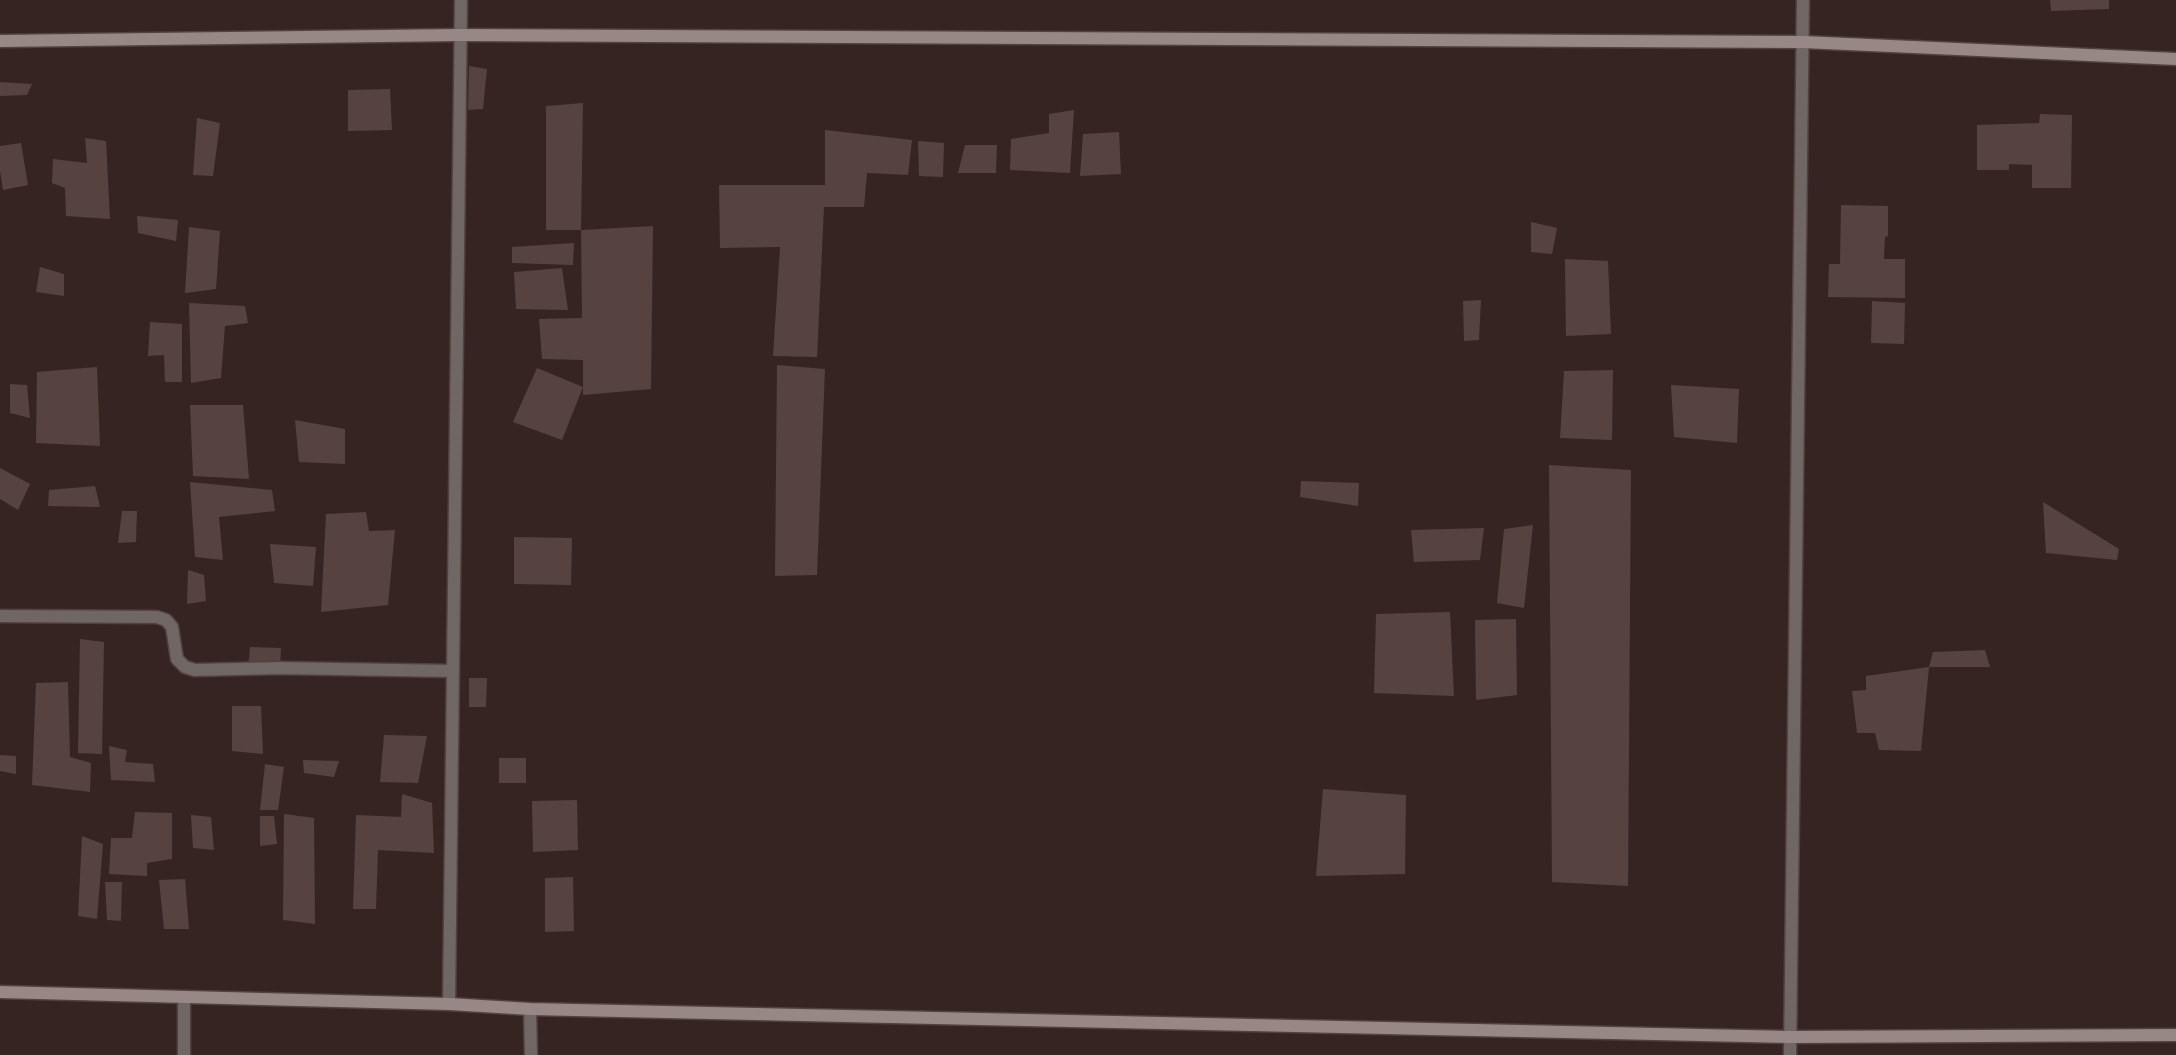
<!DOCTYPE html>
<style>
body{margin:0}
canvas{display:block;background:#362422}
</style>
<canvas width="2176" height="1055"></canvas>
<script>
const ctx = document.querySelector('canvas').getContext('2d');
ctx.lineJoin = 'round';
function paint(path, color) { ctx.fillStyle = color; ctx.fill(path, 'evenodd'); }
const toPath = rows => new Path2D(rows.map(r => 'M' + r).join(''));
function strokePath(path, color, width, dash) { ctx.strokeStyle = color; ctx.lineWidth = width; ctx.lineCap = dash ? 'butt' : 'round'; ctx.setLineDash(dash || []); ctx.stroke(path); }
const building = toPath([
 [2050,0,2109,0,2109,9,2051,11],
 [469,66,487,69,483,109,468,110],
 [0,82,32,84,27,95,0,96],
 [390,89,392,130,348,131,348,90],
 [583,103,581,230,546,230,546,106],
 [1074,110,1070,173,1010,170,1011,139,1049,133,1049,114],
 [2040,114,2072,115,2071,188,2032,188,2032,165,2009,164,2009,170,1977,170,1977,125,2039,123],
 [197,118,220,123,213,176,193,175],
 [825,130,912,140,908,175,867,173,864,207,824,207,817,357,773,356,780,247,720,248,719,185,825,185],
 [1119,132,1121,174,1080,176,1083,134],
 [85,138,106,141,110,219,66,216,65,188,52,183,53,159,87,163],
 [918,141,944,143,943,177,919,176],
 [21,143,28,185,3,190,0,171,0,146],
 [965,145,997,145,996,173,958,173],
 [1841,205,1888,206,1888,236,1885,237,1884,259,1905,259,1905,298,1828,297,1829,264,1840,264],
 [137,216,178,220,176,241,138,233],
 [1531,222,1557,228,1552,254,1531,252],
 [653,226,651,389,583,395,583,360,542,359,539,319,582,318,581,230],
 [189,227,220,231,216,289,185,293],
 [574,243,573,265,512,263,512,247],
 [1565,259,1608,261,1611,334,1566,336],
 [40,267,64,274,64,296,36,292],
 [562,268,568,310,516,309,514,272],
 [1481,300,1479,340,1464,341,1463,301],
 [1872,301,1905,303,1904,344,1871,343],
 [189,303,245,306,248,323,225,326,221,378,191,383],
 [150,322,182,324,182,382,165,382,164,355,148,356],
 [777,365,825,369,817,575,775,576],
 [97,367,100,446,36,443,37,372],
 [537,368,583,387,562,440,513,422],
 [1613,370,1612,440,1560,438,1564,371],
 [10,384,27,385,30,418,10,413],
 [1671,385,1739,389,1737,443,1674,437],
 [190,405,243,405,249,479,193,476],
 [295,420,345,429,345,464,299,462],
 [1549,465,1631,470,1628,886,1552,882],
 [0,468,30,484,18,510,0,499],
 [1301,481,1359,483,1358,506,1300,497],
 [190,482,272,490,275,511,219,517,223,560,195,557],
 [95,486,100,507,48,506,49,490],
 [2043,502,2119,549,2117,560,2046,553],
 [122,511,137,511,136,542,118,543],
 [366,512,369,531,395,530,388,605,321,612,326,514],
 [1533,525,1524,608,1497,603,1504,529],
 [1484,528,1480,560,1414,562,1411,530],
 [514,537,572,538,571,585,514,584],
 [270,544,316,547,313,586,274,583],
 [188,570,204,575,206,601,187,604],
 [1450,612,1454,696,1374,693,1376,614],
 [1516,619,1517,695,1476,700,1475,620],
 [80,639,104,642,102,754,78,753],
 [250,647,281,648,280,668,248,669],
 [1985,650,1990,667,1929,667,1933,652],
 [1929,667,1921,751,1879,750,1875,733,1857,733,1852,691,1866,690,1866,676],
 [469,678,487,678,486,707,469,707],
 [68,682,70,757,91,763,90,792,32,785,36,683],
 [232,706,261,706,263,754,232,751],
 [384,735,427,736,418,783,380,782],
 [109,746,127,750,125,762,153,764,155,782,111,780],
 [0,755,16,756,16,774,0,771],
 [499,758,526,758,526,783,499,783],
 [303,760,339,761,334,777,304,773],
 [265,764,284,767,278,810,260,810],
 [1323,789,1406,795,1405,874,1316,876],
 [402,794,432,803,434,853,378,850,376,909,353,909,356,815,401,817],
 [577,800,578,850,533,852,532,801],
 [135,812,172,813,172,859,147,863,147,876,109,874,111,838,132,838],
 [284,814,314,818,315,924,283,920],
 [191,815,211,817,214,850,193,848],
 [260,816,274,816,277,844,260,846],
 [82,836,103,844,97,919,78,916],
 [573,877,574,931,545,932,545,878],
 [185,879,189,929,164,929,159,880],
 [105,882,122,882,121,921,107,920]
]);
const street = toPath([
 [0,616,157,617,166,620,172,627,177,659,185,667,195,670,280,668,453,671],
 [449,1004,461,0],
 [530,1009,531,1055],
 [184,1055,184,997],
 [1790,1055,1803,0]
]);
const secondary = toPath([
 [0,41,459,35,1803,42,2176,59],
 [0,992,449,1004,530,1009,1790,1037,2176,1035]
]);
paint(building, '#56423f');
strokePath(street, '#52413f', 15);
strokePath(secondary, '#52413f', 15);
strokePath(street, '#706664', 12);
strokePath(secondary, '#978886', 12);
</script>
